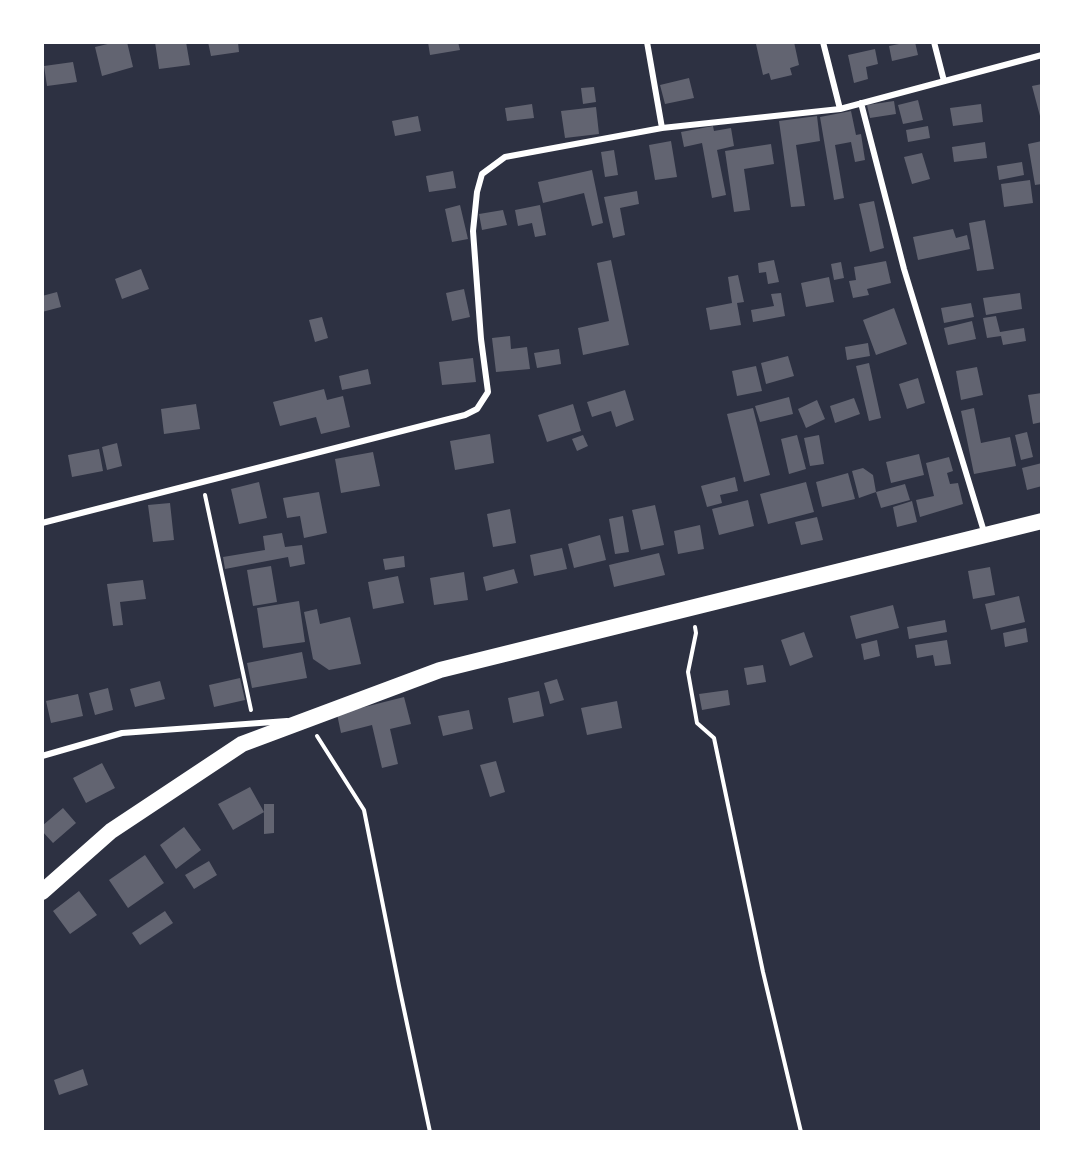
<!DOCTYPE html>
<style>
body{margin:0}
#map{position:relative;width:1084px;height:1174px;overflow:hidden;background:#2d3142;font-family:Montserrat,sans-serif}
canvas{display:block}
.frame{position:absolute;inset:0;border:44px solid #fff;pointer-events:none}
</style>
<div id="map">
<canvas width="1084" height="1174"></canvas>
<div class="frame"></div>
</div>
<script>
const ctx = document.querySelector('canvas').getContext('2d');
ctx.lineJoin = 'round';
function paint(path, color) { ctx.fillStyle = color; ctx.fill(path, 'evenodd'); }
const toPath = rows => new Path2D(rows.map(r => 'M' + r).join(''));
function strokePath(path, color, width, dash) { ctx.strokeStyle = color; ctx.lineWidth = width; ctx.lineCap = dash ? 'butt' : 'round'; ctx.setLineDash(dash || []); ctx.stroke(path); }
const building = toPath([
 [116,42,127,42,133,67,102,76,95,47],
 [155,42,186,42,190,65,159,69],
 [208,42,238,42,239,52,211,56],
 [428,42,458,42,460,50,430,55],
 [766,42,794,42,799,65,790,68,792,75,771,80,769,73,763,75,756,44],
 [909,42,915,42,918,55,892,61,889,46],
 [875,49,878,64,866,67,868,79,854,83,848,55],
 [73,62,77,82,47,86,44,66],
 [689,78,694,98,665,104,660,85],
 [1042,84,1042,116,1040,116,1032,86],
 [594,87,596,102,583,104,581,88],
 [918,100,923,120,903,124,898,105],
 [894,101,896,114,870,118,867,105],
 [532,104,534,118,507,121,505,108],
 [981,104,983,122,953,126,950,108],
 [596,107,599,134,565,138,561,111],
 [851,111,856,135,861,134,865,160,855,162,851,142,835,145,844,198,834,200,820,117],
 [418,116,421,131,395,136,392,121],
 [817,116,820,141,796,145,805,206,791,207,779,121],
 [713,126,714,131,731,128,734,146,717,150,726,195,712,198,702,143,684,147,681,132],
 [928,126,930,138,908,142,906,130],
 [671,141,677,177,655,180,649,145],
 [1042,141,1042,184,1035,185,1028,144],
 [985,142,987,158,954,162,952,147],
 [771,144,774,164,744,169,750,210,734,212,725,151],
 [614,150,618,175,605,177,601,152],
 [922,153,930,179,912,184,904,157],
 [1022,162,1024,175,999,180,997,166],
 [592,170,603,223,592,226,584,193,543,203,538,182],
 [453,171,456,188,429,192,426,176],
 [1030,180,1033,203,1004,207,1001,184],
 [637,191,639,204,620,208,625,235,613,238,604,197],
 [874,201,884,248,870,252,859,204],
 [460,205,468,239,452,242,445,209],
 [540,205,546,235,535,237,532,223,518,226,515,210],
 [503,210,507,225,482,230,479,214],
 [985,220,994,269,977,271,969,223],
 [953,229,956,238,967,235,970,249,918,260,913,237],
 [611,260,629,345,583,355,578,328,609,321,597,263],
 [774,260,779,282,768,284,766,272,759,273,758,263],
 [886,261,891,283,867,289,869,295,853,298,849,281,856,280,854,267],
 [841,262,844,278,834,280,831,264],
 [141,269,149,289,122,299,115,279],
 [738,275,744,302,737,303,741,325,710,330,706,308,732,303,728,277],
 [829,277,834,302,806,307,801,283],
 [464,289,470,317,452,321,446,293],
 [57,292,61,307,42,312,42,296],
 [781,293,785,316,753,322,751,310,774,306,771,294],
 [1020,293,1022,309,986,315,983,298],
 [971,303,974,317,944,323,941,308],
 [894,308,907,344,876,355,863,320],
 [996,316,1000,332,1024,328,1026,341,1003,345,1001,336,987,338,983,318],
 [322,317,328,338,315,342,309,320],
 [972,321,976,339,948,345,944,328],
 [510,336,511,349,527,347,530,369,496,372,492,338],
 [868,343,870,356,847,360,845,347],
 [559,349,561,364,537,368,534,353],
 [788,356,794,376,766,384,761,363],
 [473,358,476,382,442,385,439,362],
 [869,363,881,418,869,421,856,366],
 [756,366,762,391,737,396,732,371],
 [977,367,983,395,961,400,956,371],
 [368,369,371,384,342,390,339,376],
 [918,378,925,403,907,409,899,384],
 [324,389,327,400,343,396,350,427,321,434,316,417,280,426,273,402],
 [625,390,634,420,616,427,611,411,592,417,587,402],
 [1042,393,1042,422,1033,424,1028,395],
 [789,397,793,414,760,422,755,406],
 [854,398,860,414,835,423,830,406],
 [817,400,825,419,806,428,798,409],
 [196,404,200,429,164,434,161,409],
 [573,404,581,431,547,442,538,415],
 [753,408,770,475,744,482,727,414],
 [974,408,981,443,1010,437,1016,466,974,474,961,411],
 [1027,432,1033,457,1021,460,1015,435],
 [490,434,494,463,455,470,450,441],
 [583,435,588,446,577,451,572,439],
 [797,435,806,469,789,474,781,439],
 [819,435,824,464,810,466,804,438],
 [117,443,122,466,107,470,102,447],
 [99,449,103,471,72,477,68,455],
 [373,452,380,486,341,493,335,459],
 [919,454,924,475,891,483,886,462],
 [949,457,953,471,947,473,950,484,958,483,963,504,920,517,916,500,934,496,926,463],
 [1042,463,1042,486,1027,490,1022,468],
 [863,468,873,475,876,492,905,484,910,500,881,508,876,492,859,498,852,471],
 [848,473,855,499,822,507,816,482],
 [735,477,738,491,720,495,722,503,707,507,701,486],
 [259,482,267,518,239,524,231,489],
 [806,482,814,512,768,524,760,494],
 [319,492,327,533,304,538,300,516,287,518,283,498],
 [748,500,754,526,719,535,712,509],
 [912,501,917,522,897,527,893,507],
 [170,503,174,540,153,542,148,505],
 [655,505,664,545,641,550,632,510],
 [510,509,516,543,493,547,487,514],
 [623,516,629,552,615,554,609,519],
 [817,517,823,540,801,545,795,522],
 [700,525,704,549,678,554,674,531],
 [282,533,285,547,302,545,305,564,290,567,288,557,225,569,223,557,265,550,263,536],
 [600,535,606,560,574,568,568,544],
 [562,548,567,569,534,576,530,555],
 [659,553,665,575,614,587,609,565],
 [404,556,405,567,385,570,383,559],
 [271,566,277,602,253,606,247,570],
 [990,567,995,595,973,599,968,571],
 [514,569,518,583,486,591,483,577],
 [464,572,468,600,434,605,430,578],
 [398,576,404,603,373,609,368,582],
 [143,580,146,599,120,602,123,625,113,626,107,584],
 [1019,596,1025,622,991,630,985,604],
 [299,601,305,642,263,648,257,608],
 [893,605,899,628,856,639,850,616],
 [317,609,320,624,350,617,361,664,329,670,313,659,304,612],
 [945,620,947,632,909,639,907,627],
 [1026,628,1028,642,1005,647,1003,633],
 [804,632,813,657,790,666,781,640],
 [877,640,880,656,864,660,861,644],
 [947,640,951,664,935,666,933,655,917,658,915,645],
 [302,652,307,678,252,688,247,663],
 [763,665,766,682,747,685,744,668],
 [240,678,245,700,214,707,209,685],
 [557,679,564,700,550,704,544,683],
 [160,681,165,699,135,707,130,689],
 [108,688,113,710,95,715,89,693],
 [728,690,730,705,702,710,699,694],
 [539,691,544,716,513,723,508,698],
 [78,694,83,716,51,723,46,701],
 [404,697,411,724,390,729,398,764,382,768,372,725,341,733,337,714],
 [617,701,622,728,587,735,581,708],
 [469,710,473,729,443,736,438,716],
 [496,761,505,792,490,797,480,765],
 [102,763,115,788,86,803,73,778],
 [250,787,264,812,233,830,218,804],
 [264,804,274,804,274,833,264,834],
 [63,808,76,823,53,843,42,831,42,826],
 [184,827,201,850,176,869,160,845],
 [145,855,164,883,128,908,109,880],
 [209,861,217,875,194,889,185,875],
 [79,891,97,915,70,934,53,911],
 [165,911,173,923,140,945,132,933],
 [83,1069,88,1085,59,1095,54,1080]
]);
const path = toPath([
 [205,495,251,710],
 [695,627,696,633,688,672,697,723,714,738,763,972,801,1132],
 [317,736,364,810,399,986,430,1132]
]);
const minor = toPath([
 [647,42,662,128],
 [823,42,840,109],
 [934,42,944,81],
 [861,103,904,269,985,535],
 [42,523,445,420,465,415,477,409,488,392,481,339,473,231,477,192,482,174,505,157,662,128,840,109,1042,55],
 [42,756,122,733,287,721]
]);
const trunk = toPath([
 [42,892,111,831,242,744,440,670,1042,521]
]);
paint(building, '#626471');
strokePath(path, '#fff', 4);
strokePath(minor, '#fff', 6);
strokePath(trunk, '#fff', 16);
</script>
